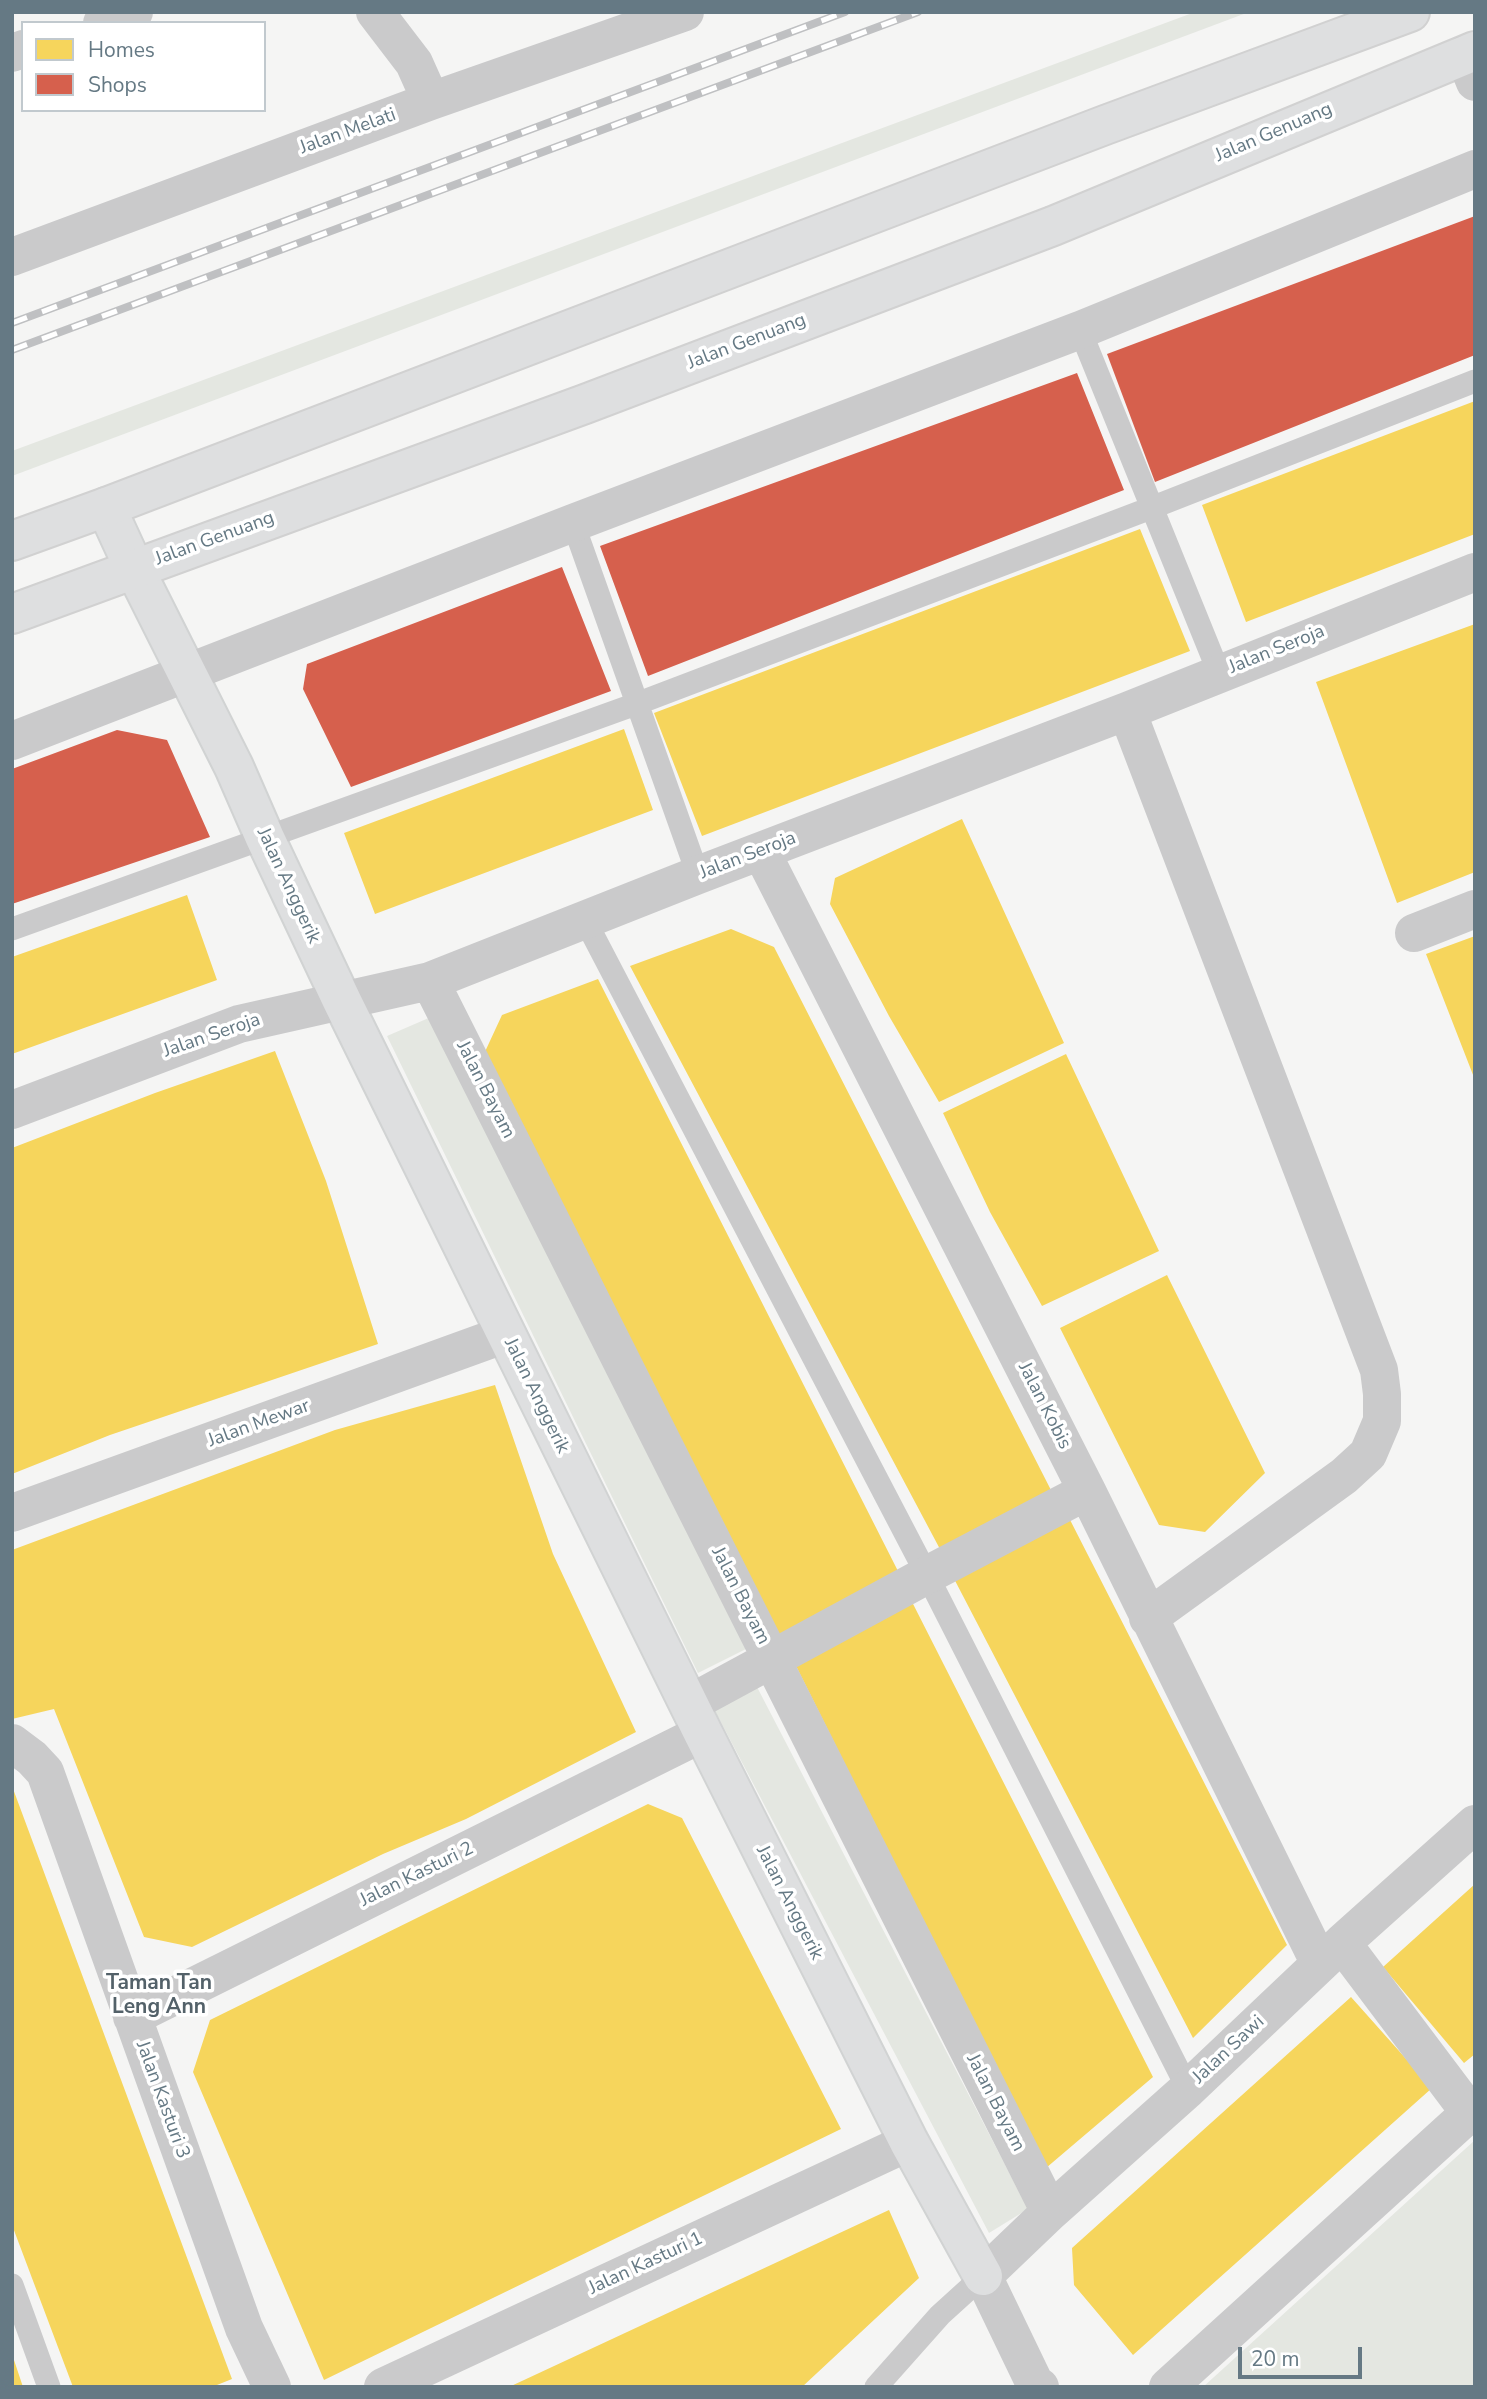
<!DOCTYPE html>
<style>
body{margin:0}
#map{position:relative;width:1487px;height:2399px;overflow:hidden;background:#f5f5f4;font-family:"Nunito Sans",sans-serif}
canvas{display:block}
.frame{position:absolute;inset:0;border:14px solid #657984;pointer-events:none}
.legend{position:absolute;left:21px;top:21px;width:245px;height:91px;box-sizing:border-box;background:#fff;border:2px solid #c1c9ce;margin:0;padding:9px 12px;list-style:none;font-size:21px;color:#657984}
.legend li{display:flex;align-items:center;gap:14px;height:35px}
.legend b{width:35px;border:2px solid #c1c9ce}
.scale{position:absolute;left:1238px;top:2347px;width:124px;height:32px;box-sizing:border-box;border:4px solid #657984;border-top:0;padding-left:9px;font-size:21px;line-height:24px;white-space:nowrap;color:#657984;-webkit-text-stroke:5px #fff;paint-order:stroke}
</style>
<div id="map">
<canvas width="1487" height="2399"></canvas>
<div class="frame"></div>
<ul class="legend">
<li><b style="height:19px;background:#f6d55c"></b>Homes</li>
<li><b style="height:19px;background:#d6604d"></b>Shops</li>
</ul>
<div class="scale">20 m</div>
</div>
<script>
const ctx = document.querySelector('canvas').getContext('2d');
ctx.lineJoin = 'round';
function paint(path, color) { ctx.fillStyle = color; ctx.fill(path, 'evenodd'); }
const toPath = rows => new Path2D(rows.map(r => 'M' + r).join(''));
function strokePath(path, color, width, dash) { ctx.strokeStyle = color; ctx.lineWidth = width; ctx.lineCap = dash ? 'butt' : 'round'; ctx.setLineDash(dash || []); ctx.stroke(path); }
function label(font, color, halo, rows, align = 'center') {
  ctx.font = font + ' "Nunito Sans",sans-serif'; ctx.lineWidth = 7; ctx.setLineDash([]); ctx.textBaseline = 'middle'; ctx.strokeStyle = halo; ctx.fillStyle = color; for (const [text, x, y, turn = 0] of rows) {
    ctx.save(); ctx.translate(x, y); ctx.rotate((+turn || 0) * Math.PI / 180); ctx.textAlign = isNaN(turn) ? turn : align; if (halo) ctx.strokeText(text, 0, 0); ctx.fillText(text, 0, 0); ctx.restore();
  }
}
const green = toPath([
 [1195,12,1249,12,12,476,12,451],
 [431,1017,748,1648,698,1673,387,1036],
 [757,1687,1028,2209,989,2233,714,1709],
 [1475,2140,1475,2387,1203,2387]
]);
const homes = toPath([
 [1475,401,1475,534,1246,622,1202,505],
 [1140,529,1190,651,702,836,654,713],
 [1475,624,1475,872,1397,903,1316,682],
 [624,729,653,810,375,914,344,833],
 [962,819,1064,1043,939,1102,889,1016,830,904,835,878],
 [187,895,217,980,12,1054,12,957],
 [731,929,774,947,1054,1496,941,1551,630,966],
 [1475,936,1475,1080,1426,954],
 [598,979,901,1577,774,1637,483,1056,502,1015],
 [275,1051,326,1181,378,1344,110,1435,12,1474,12,1148,155,1093],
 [1066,1054,1159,1251,1042,1306,990,1212,943,1113],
 [1167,1275,1265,1473,1205,1532,1159,1525,1060,1328],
 [495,1385,553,1554,636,1732,466,1819,383,1854,192,1947,144,1937,54,1709,12,1719,12,1550,335,1430],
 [1066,1512,1287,1945,1193,2038,950,1571],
 [909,1596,1153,2077,1046,2168,791,1656],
 [12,1786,232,2379,212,2387,73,2387,12,2225],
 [648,1804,682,1818,841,2129,324,2380,193,2072,210,2020],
 [1475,1884,1475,2054,1464,2063,1383,1967],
 [1351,1997,1432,2088,1133,2355,1074,2285,1072,2248],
 [889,2210,919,2278,802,2387,509,2387],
 [12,2357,13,2357,23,2387,12,2387]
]);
const shops = toPath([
 [1475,216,1475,355,1155,482,1107,354],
 [1077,373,1124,490,648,676,600,546],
 [562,567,611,691,351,787,303,689,307,664],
 [117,730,167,740,210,837,12,904,12,769]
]);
const lane = toPath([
 [1080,330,1219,673],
 [573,523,698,875],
 [585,920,927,1575,1188,2089],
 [12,929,636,704,1151,508,1475,381],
 [12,2285,49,2387],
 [876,2387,940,2315,983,2276]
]);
const street = toPath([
 [375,12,414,63,431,101],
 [102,23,134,12],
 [12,53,23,49],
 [1464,55,1475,82],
 [12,257,431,101,685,12],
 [1127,711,1379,1370,1382,1394,1382,1421,1368,1454,1344,1476,1148,1618],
 [12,741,573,523,1080,330,1475,169],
 [761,851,1087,1491,1320,1964],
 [1414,933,1475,909],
 [430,981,1050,2212],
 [12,1110,239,1024,430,981,698,875,1127,711,1475,572],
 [12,1513,506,1334],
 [689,1704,927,1575,1087,1491],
 [12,1743,32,1758,45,1772,244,2328,272,2387],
 [1342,1943,1470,2113],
 [132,2017,703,1733],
 [383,2387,909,2142],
 [1040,2387,1035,2384,983,2276,1050,2212,1188,2089,1342,1943,1475,1824],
 [1168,2387,1475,2108]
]);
const secondary = toPath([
 [106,507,134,568,234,767,265,838,342,1001,703,1733,909,2142,983,2276]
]);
const highway = toPath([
 [12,541,106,507,1105,125,1410,12],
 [12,614,585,404,1053,226,1475,51]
]);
const rail = toPath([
 [12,323,845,12],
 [12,350,918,12]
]);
const streetNames = [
 ["Jalan Melati",348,132,-20],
 ["Jalan Genuang",1274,133,-23],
 ["Jalan Genuang",747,342,-21],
 ["Jalan Genuang",215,539,-20],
 ["Jalan Seroja",1277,650,-22],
 ["Jalan Seroja",748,856,-21],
 ["Jalan Anggerik",288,886,65],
 ["Jalan Seroja",212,1036,-19],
 ["Jalan Bayam",485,1090,63],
 ["Jalan Anggerik",536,1396,64],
 ["Jalan Kobis",1044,1406,63],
 ["Jalan Mewar",259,1424,-20],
 ["Jalan Bayam",740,1596,63],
 ["Jalan Kasturi 2",417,1875,-26],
 ["Jalan Anggerik",789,1903,63],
 ["Jalan Sawi",1229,2050,-43],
 ["Jalan Kasturi 3",162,2100,70],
 ["Jalan Bayam",995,2103,63],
 ["Jalan Kasturi 1",646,2264,-25]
];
const neighbourhoodNames = [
 ["Taman Tan",159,1984],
 ["Leng Ann",159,2008]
];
paint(green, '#e4e7e1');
paint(homes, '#f6d55c');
paint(shops, '#d6604d');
strokePath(secondary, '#d1d3d3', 42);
strokePath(highway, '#d1d1d1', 42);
strokePath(lane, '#cacacb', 23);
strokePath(street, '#cacacb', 38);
strokePath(secondary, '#dedfe0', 38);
strokePath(highway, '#dedfe0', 38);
strokePath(rail, '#bfc0c2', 8);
strokePath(rail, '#fff', 5, [16]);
label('19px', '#657984', '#fff', streetNames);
label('bold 21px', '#536169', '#fff', neighbourhoodNames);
</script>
